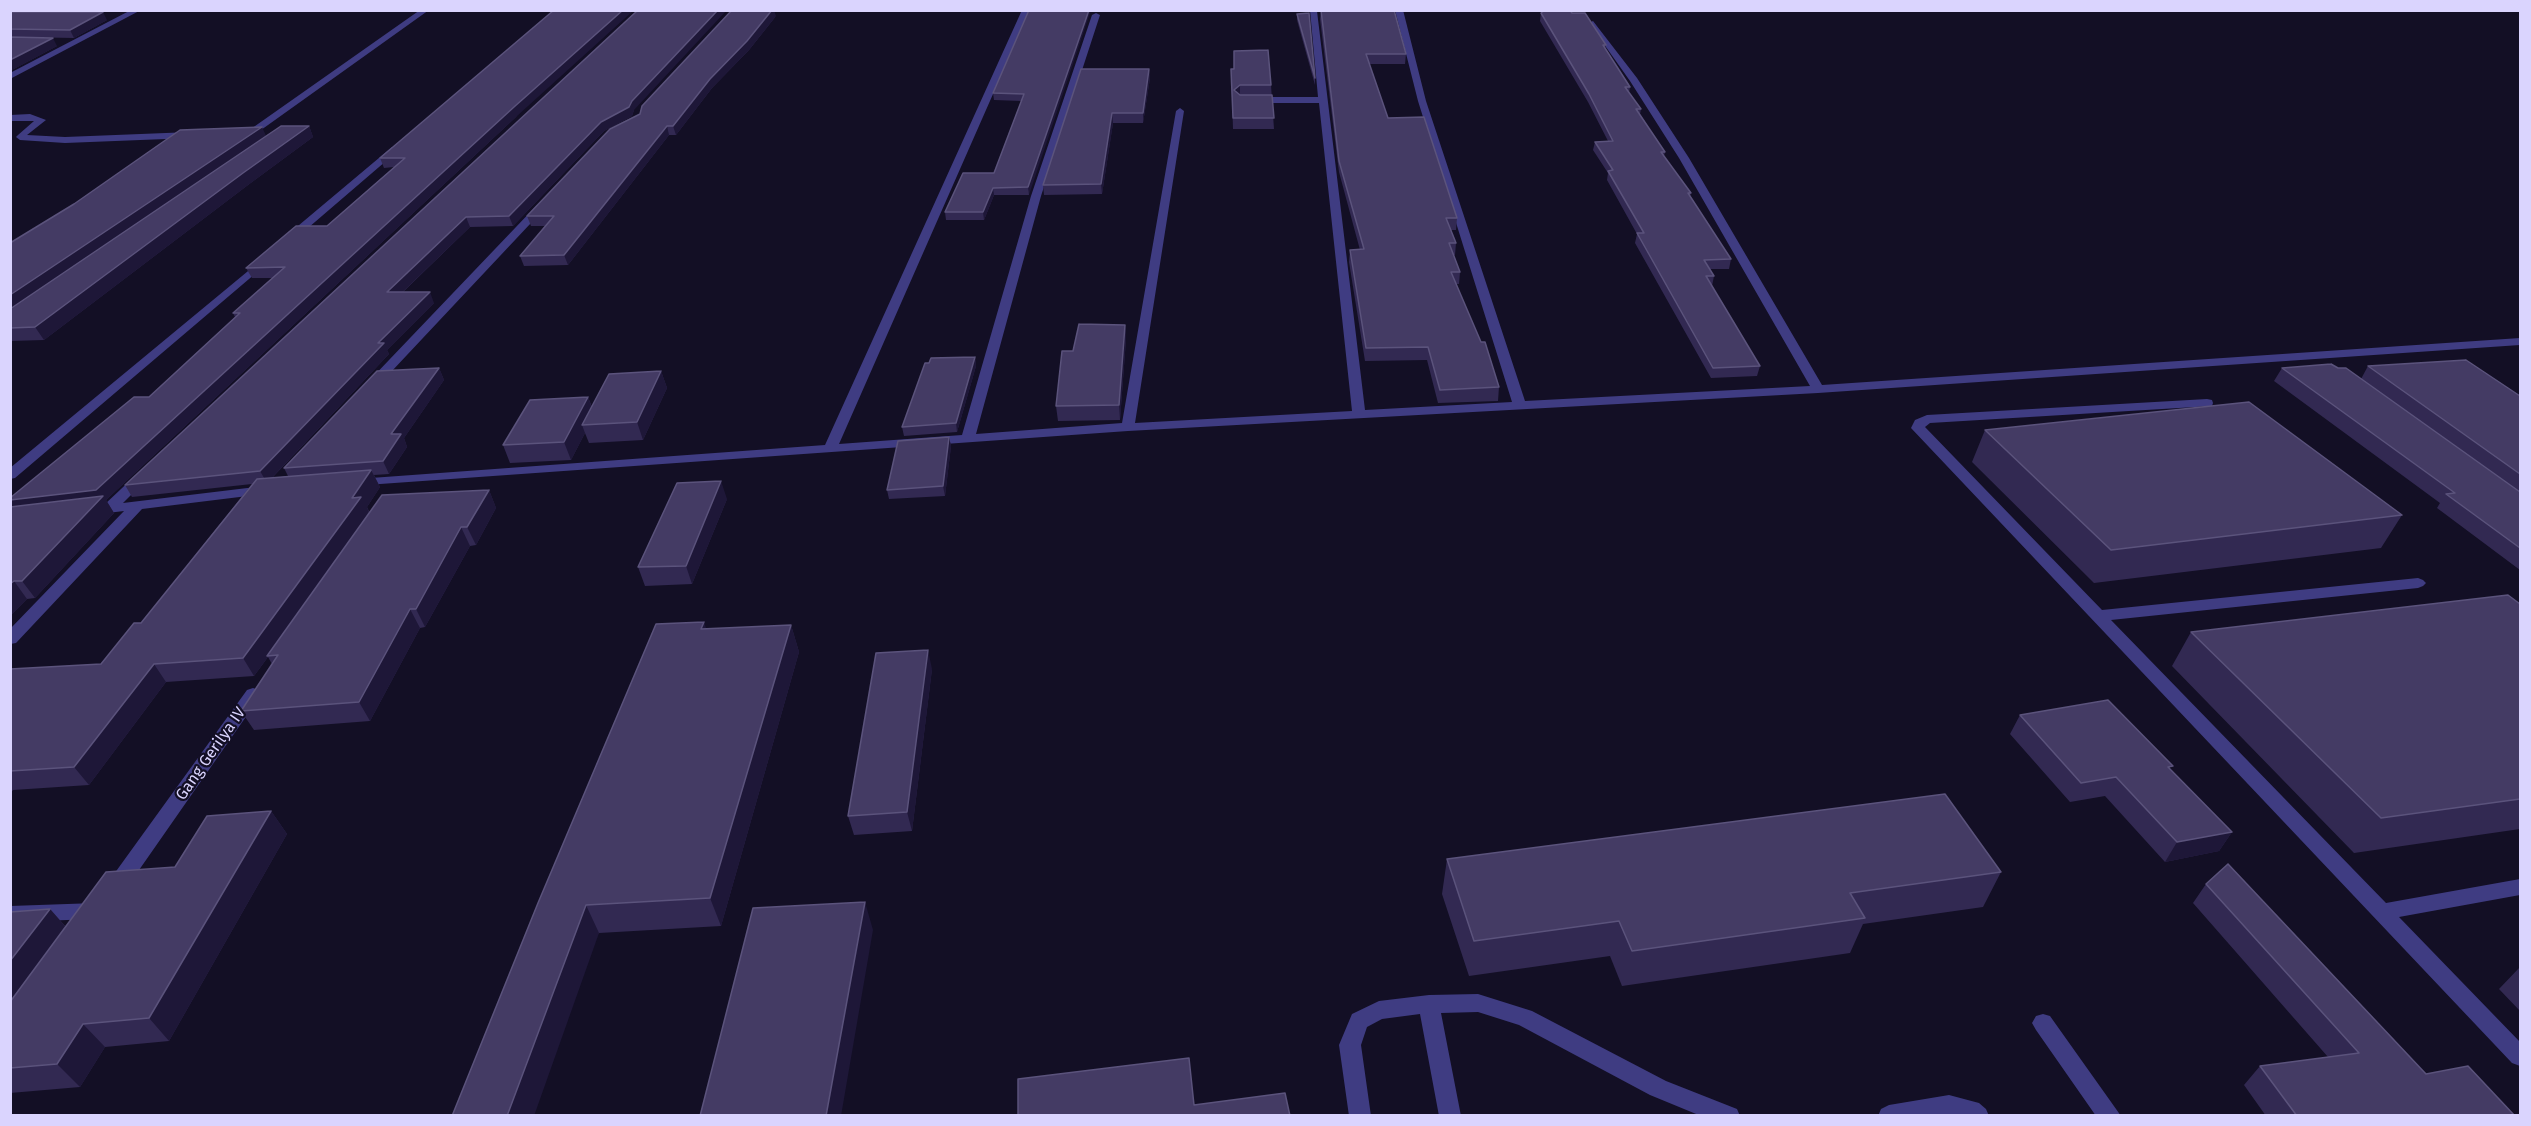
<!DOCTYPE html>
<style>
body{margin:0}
#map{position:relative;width:2531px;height:1126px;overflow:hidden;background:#130f25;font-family:"Fira Sans",sans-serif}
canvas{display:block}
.frame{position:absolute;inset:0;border:12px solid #dad4fe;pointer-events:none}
</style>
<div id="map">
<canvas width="2531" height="1126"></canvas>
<div class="frame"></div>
</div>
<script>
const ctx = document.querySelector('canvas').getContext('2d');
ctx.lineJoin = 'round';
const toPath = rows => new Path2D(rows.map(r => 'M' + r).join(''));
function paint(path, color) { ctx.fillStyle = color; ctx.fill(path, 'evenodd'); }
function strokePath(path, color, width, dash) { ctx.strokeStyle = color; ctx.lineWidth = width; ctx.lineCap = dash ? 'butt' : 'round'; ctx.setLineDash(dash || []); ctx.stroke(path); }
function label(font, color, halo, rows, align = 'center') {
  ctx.font = font + ' "Fira Sans",sans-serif'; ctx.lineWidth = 4.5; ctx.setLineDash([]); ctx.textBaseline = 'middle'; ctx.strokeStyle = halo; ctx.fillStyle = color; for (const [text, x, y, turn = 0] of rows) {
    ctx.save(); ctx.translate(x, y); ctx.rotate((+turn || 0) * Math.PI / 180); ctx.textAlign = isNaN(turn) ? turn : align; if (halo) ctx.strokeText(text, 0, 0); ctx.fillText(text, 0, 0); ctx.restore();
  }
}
const service = toPath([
 [2207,399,2212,400,2213,403,2212,406,1930,423,1925,427,2102,610,2418,578,2423,580,2426,583,2423,586,2418,588,2111,620,2386,903,2520,879,2520,895,2399,917,2520,1042,2520,1066,2512,1063,1911,428,1915,420,1927,415,2207,399],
 [1478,994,1532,1011,1666,1081,1737,1109,1740,1116,1701,1116,1650,1095,1519,1025,1478,1012,1441,1013,1461,1116,1439,1116,1420,1014,1382,1019,1367,1027,1361,1045,1371,1116,1349,1116,1339,1045,1352,1014,1379,1001,1429,995,1478,994],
 [2043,1014,2050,1016,2121,1116,2096,1116,2036,1030,2032,1023,2036,1016,2043,1014],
 [1949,1095,1979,1103,1986,1109,1989,1116,1878,1116,1881,1109,1889,1105,1949,1095]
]);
const minor = toPath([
 [131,10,141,10,10,79,10,73,131,10],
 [420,10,429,10,254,135,248,135,248,131,420,10],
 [1022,10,1030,10,839,444,962,435,1031,196,1092,15,1096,13,1100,15,1041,196,976,434,1122,423,1176,111,1180,108,1184,111,1135,423,1352,411,1319,103,1251,103,1247,100,1251,97,1318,97,1310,10,1317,11,1365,410,1512,402,1418,101,1395,10,1403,10,1426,101,1525,401,1810,386,1679,158,1630,81,1589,23,1593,21,1637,78,1689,158,1822,385,2520,338,2520,345,1818,393,1128,431,352,486,350,483,352,480,357,479,825,445,1022,10],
 [30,114,46,120,27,135,65,137,191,132,196,135,191,138,65,143,20,140,16,137,18,135,34,121,10,121,10,115,30,114],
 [392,147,400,149,294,240,286,240,286,236,392,147],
 [537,205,546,207,376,388,368,388,366,385,368,382,537,205],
 [265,257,270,260,269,262,15,478,10,479,10,468,265,257],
 [143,472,150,476,123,503,264,486,271,490,264,494,142,509,16,643,10,644,10,629,124,511,91,515,86,514,84,511,86,508,104,505,138,473,143,472],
 [253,688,259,690,261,694,259,698,123,893,116,895,109,893,106,887,109,881,247,690,253,688],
 [96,903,103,905,106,911,103,917,96,919,10,922,10,906,96,903]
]);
const wall = toPath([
 [10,10,126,10,124,12,10,11],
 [638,10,634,110,632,116,604,131,513,226,470,227,403,292,434,303,387,350,389,354,272,478,288,476,284,468,439,368,444,380,404,438,407,447,389,474,374,475,380,487,367,507,370,513,489,490,496,508,476,545,470,546,425,627,420,628,370,721,254,730,241,711,272,664,268,657,254,676,166,682,89,785,13,790,10,794,10,669,101,664,141,623,252,484,132,497,125,485],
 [1029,10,1029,195,994,195,984,220,946,220,945,212,994,173,1021,101,994,100,993,93],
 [1321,10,1406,54,1405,64,1369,64,1388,118,1457,218,1456,230,1451,230,1456,243,1455,255,1454,255,1460,272,1459,284,1456,284,1499,387,1498,401,1438,403,1427,360,1365,361,1349,262,1350,250,1360,250,1339,172,1320,19],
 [10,12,107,20,74,38,19,37,57,46,10,71],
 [1541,13,1606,45,1605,48,1630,87,1629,93,1641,109,1640,114,1665,152,1664,156,1691,193,1690,196,1731,259,1729,269,1710,269,1714,276,1712,286,1760,366,1757,376,1711,378,1635,243,1637,234,1607,180,1608,173,1593,150,1595,142,1608,141,1588,102,1540,21],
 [1297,14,1315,78,1315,85,1297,20],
 [776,16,749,50,712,88,676,135,669,135,568,265,524,266,520,256,545,226,531,226,527,216,640,114],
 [1149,69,1150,78,1143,123,1113,123,1102,194,1044,195,1043,185],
 [1231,69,1271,85,1274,129,1233,129],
 [517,116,106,500,114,513,35,598,27,599,10,616,10,507,12,506,10,504,10,498,149,397,235,317,233,313,272,278,252,278,246,268,327,226,394,167,384,168,380,158],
 [309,126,313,137,248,185,44,340,10,341,10,243,266,136],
 [1125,325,1126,339,1120,420,1058,421,1056,406,1073,351],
 [975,357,976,366,957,432,904,436,902,427,929,363],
 [2368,366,2520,396,2520,570,2437,508,2440,503,2274,381,2282,368,2338,368,2361,379],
 [661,371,667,388,643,440,589,443,585,433,571,460,510,463,503,445,588,397,592,407],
 [1985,430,2402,515,2381,548,2094,583,1972,462],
 [949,437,951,446,945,496,889,499,887,490],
 [727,499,692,584,645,586,638,567],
 [2520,604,2520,829,2354,853,2172,666,2191,632],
 [791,625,799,652,721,926,599,933,452,1116,706,629],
 [932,669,912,831,854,835,848,816],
 [2020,715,2171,770,2232,832,2219,851,2165,862,2105,796,2070,802,2010,734],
 [271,811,287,834,169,1041,105,1047,80,1087,10,1093,10,912,50,909,66,927,175,867],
 [1447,859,2001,872,1983,907,1863,924,1850,953,1622,986,1610,956,1469,976,1442,894],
 [2206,884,2426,1074,2515,1116,2266,1116,2244,1085,2260,1066,2328,1057,2193,903],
 [2520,967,2520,1011,2499,989]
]);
const shadedWall = toPath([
 [623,10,634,10,517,116,106,500,114,513,35,598,22,581,16,512,10,504,10,500,96,490,514,107],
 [718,10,727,10,634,110,632,116,604,131,513,226,509,216,601,122,632,101],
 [772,10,774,10,776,16,749,50,712,88,676,135,673,126,710,79],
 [1089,10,1091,10,1029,195,1028,187],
 [103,12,107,20,74,38,70,30],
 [53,38,57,46,10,71,10,60],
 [1149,69,1150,78,1143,123,1143,113],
 [1240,85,1240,95,1234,90],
 [1112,113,1113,123,1102,194,1101,184],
 [309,126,313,137,248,185,44,340,35,327,243,173],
 [667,126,669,135,568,265,564,255],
 [262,127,267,138,10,313,10,295],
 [993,188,994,195,984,220,983,212],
 [466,217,470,227,391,303,387,292],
 [430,292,434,303,387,350,389,354,267,483,260,471,378,343],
 [1125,325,1126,339,1120,420,1119,405],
 [975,357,976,366,957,432,956,423],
 [439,368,444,380,404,438,407,447,389,474,383,461,391,434],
 [661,371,667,388,643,440,637,422],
 [588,397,594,414,582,425,585,433,571,460,564,442],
 [949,437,951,446,945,496,943,486],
 [371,470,380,487,367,507,370,515,267,656,268,657,254,676,243,658],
 [721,481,727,499,692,584,686,566],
 [489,490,496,508,476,545,467,527],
 [461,527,470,546,425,627,416,609],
 [14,581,27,599,10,616,10,584],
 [410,609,420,628,370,721,359,702],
 [704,622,713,649,701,629],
 [791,625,799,652,721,926,710,898],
 [928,650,932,669,912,831,907,812],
 [154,664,166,682,89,785,74,767],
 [271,811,287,834,169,1041,149,1018],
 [2232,832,2219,851,2165,862,2177,842],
 [865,902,873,930,841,1116,826,1116],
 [586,905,599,933,534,1116,507,1116],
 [50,909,70,932,10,1014,10,961],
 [83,1024,105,1047,80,1087,57,1064]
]);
const building = toPath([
 [554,10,623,10,514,107,96,490,10,500,10,498,134,397,149,397,240,313,233,313,285,267,246,268,296,226,327,226,405,158,380,158,554,10],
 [638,10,718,10,632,101,629,107,601,122,509,216,466,217,387,292,430,292,378,343,384,343,260,471,125,485,638,10],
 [732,10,772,10,747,41,710,79,673,126,667,126,564,255,520,256,554,216,527,216,610,129,640,114,642,106,732,10],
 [1029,10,1089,10,1028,187,993,188,983,212,945,212,963,173,994,173,1024,94,993,93,1029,10],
 [1321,10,1394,10,1406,54,1366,54,1388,118,1424,117,1457,218,1446,218,1456,243,1449,243,1460,272,1451,272,1481,342,1485,342,1499,387,1440,390,1428,347,1366,348,1350,250,1364,249,1339,161,1321,10],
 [1545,10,1570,10,1572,13,1585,13,1606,45,1603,45,1630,87,1625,87,1641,109,1636,109,1665,152,1661,152,1691,193,1688,193,1731,259,1704,260,1714,276,1706,276,1760,366,1713,368,1637,233,1644,233,1608,171,1613,170,1595,142,1613,141,1589,94,1541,13,1545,10],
 [10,12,103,12,70,30,10,29,10,12],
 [1309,13,1315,78,1297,14,1309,13],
 [10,37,53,38,10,60,10,37],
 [1268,50,1271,85,1240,85,1234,90,1240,95,1272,95,1274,118,1233,118,1231,69,1234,69,1234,51,1268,50],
 [1081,69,1149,69,1143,113,1112,113,1101,184,1043,185,1081,69],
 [281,126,309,126,243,173,35,327,10,328,10,309,281,126],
 [262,127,10,295,10,243,74,204,180,130,262,127],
 [1079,324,1125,325,1119,405,1056,406,1062,351,1073,351,1079,324],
 [975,357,956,423,902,427,925,363,929,363,931,358,975,357],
 [2466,360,2520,396,2520,474,2368,366,2466,360],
 [2331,364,2338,368,2346,368,2520,492,2520,548,2446,494,2455,493,2282,368,2331,364],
 [439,368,391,434,401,434,383,461,284,468,377,371,439,368],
 [661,371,637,422,582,425,609,374,661,371],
 [588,397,564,442,503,445,530,400,588,397],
 [2249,402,2402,515,2111,550,1985,430,2249,402],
 [949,437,943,486,887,490,898,441,949,437],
 [371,470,352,498,361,497,243,658,154,664,74,767,10,771,10,669,101,664,134,623,141,623,257,479,371,470],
 [721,481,686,566,638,567,677,483,721,481],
 [489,490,467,527,461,527,416,609,410,609,359,702,241,711,278,655,267,656,382,495,489,490],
 [103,496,22,581,14,581,10,584,10,507,103,496],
 [2508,595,2520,604,2520,799,2381,818,2191,632,2508,595],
 [704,622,701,629,791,625,710,898,586,905,507,1116,452,1116,538,903,656,624,704,622],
 [928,650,907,812,848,816,876,653,928,650],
 [2108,700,2173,766,2168,767,2232,832,2177,842,2116,777,2081,783,2020,715,2108,700],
 [1945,794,2001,872,1850,893,1865,918,1632,951,1619,921,1474,941,1447,859,1945,794],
 [271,811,149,1018,83,1024,57,1064,10,1068,10,1002,106,872,175,867,207,816,271,811],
 [2228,864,2426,1074,2468,1066,2515,1116,2297,1116,2260,1066,2359,1053,2206,884,2228,864],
 [865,902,826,1116,700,1116,753,908,865,902],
 [50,909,10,961,10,912,50,909],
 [1189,1058,1194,1105,1285,1093,1290,1116,1018,1116,1018,1079,1189,1058]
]);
const streetNames = [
 ["Gang Gerilya IV",211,754,-55]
];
paint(service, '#3f3c82');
paint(minor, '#3f3c82');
paint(wall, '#322952');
paint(shadedWall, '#1e1738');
paint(building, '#443b64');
strokePath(building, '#5b537c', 1.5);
label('16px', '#dad4fe', '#130f25', streetNames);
</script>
